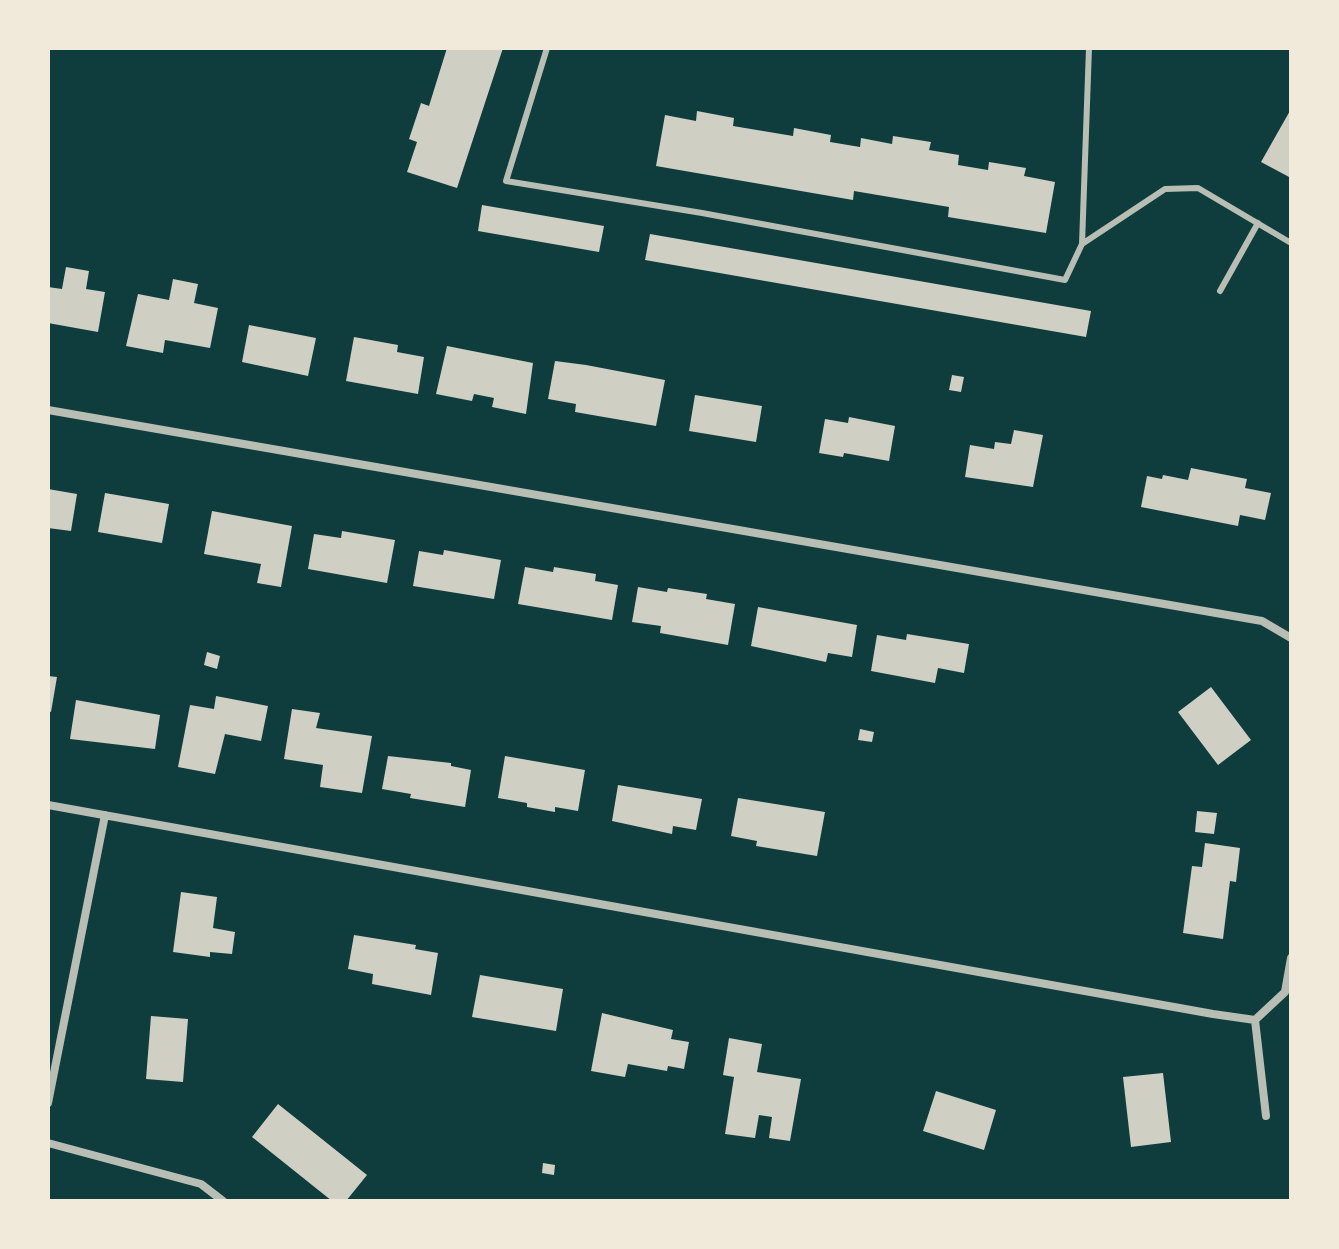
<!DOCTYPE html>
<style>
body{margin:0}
#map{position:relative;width:1339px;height:1249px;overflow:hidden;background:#0f3d3e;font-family:"Varela Round",sans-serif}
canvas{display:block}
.frame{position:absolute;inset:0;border:50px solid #f1e9da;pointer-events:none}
</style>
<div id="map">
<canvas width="1339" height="1249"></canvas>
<div class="frame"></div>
</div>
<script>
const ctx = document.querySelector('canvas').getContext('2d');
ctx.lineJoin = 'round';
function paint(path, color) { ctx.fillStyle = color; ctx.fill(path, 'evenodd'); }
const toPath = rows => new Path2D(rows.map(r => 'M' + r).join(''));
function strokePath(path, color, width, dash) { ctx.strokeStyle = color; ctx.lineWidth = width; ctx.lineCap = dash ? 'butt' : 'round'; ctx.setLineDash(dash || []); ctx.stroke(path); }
const building = toPath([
 [447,48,503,48,457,188,407,172,417,142,409,139,421,103,429,106],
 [1291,109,1291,178,1261,162],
 [697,111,734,118,733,126,793,136,794,128,831,135,830,142,860,147,861,138,892,144,893,136,931,142,929,150,959,155,958,165,988,170,989,162,1026,168,1024,176,1055,182,1046,233,948,217,949,207,854,191,853,200,656,166,665,115,696,121],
 [482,205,604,226,599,252,478,231],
 [650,234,1091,311,1086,337,645,260],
 [66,267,89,271,86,289,105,292,98,332,48,323,48,287,62,289],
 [173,279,198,284,194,303,218,308,210,348,165,340,163,353,126,346,138,294,169,300],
 [249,325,316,338,308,376,242,362],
 [354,337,398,345,397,352,424,357,418,394,346,381],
 [447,346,533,363,526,414,492,407,494,398,474,394,472,401,436,394],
 [555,361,586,365,665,380,656,426,575,412,576,404,548,399],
 [952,375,964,377,961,392,949,390],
 [695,395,762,406,756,442,689,431],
 [849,417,895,426,889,461,844,453,843,457,819,453,825,419,848,423],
 [1014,430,1043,435,1033,487,965,477,970,445,994,449,995,442,1011,444],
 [1191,468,1247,479,1245,488,1271,493,1265,520,1240,515,1238,526,1141,507,1147,476,1162,479,1163,475,1188,480],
 [48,489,77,494,71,531,48,528],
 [105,493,169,504,162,543,98,532],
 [212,511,292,526,281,587,257,583,261,564,204,554],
 [342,531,395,540,387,583,308,569,314,534,341,538],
 [444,550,501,560,494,599,413,586,419,551,443,555],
 [525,567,553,572,554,567,596,574,595,581,618,585,612,620,518,604],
 [638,587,667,592,668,588,707,594,706,599,735,604,728,645,660,633,661,626,632,622],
 [758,607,857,625,852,657,828,653,826,662,751,646],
 [907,634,969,644,964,673,938,668,935,683,871,671,877,635,906,640],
 [207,652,220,656,217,669,204,665],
 [48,676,57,677,51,712,48,711],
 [1211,687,1251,740,1218,765,1178,712],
 [216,696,268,706,261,741,225,734,215,774,178,767,190,705,214,709],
 [76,700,160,715,155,749,70,739],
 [292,709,320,713,316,728,372,736,362,793,320,787,323,765,284,759],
 [860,729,874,732,872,742,858,740],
 [388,756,451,763,451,766,471,770,465,807,410,798,411,794,382,789],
 [505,756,585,770,578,811,555,807,555,812,527,807,527,803,498,798],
 [618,785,702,799,696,830,673,826,672,834,612,821],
 [738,798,825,812,817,856,756,846,757,841,731,836],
 [1197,811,1217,813,1214,834,1195,832],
 [1205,843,1240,848,1236,882,1230,881,1223,939,1183,933,1192,866,1202,867],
 [181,892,217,897,213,928,235,932,232,954,210,952,210,957,173,952],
 [354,935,416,945,415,949,438,953,431,995,372,984,373,974,348,969],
 [480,975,563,989,556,1031,472,1017],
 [602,1013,673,1030,671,1039,689,1042,684,1069,668,1066,667,1071,628,1064,625,1077,591,1071],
 [151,1016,188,1019,183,1082,146,1079],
 [729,1038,762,1044,757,1072,801,1079,790,1141,769,1138,772,1117,759,1115,755,1138,725,1134,734,1077,723,1075],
 [1163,1073,1171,1142,1131,1147,1123,1077],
 [936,1091,996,1110,984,1150,923,1131],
 [278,1104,367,1175,346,1201,332,1201,252,1137],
 [543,1163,555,1165,554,1175,542,1173]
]);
const service = toPath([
 [547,48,506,181,702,213,1065,280,1082,244,1165,189,1198,188,1291,243],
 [1082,244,1089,48],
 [1220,291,1258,223]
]);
const minor = toPath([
 [48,410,1262,621,1291,638],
 [48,805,1213,1014,1255,1020,1285,992,1291,958],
 [1255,1020,1266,1116],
 [48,1103,105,815],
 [48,1143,201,1184,223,1201]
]);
paint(building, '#cfcfc3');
strokePath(service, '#b8beb3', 6);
strokePath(minor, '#b8beb3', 8);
</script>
